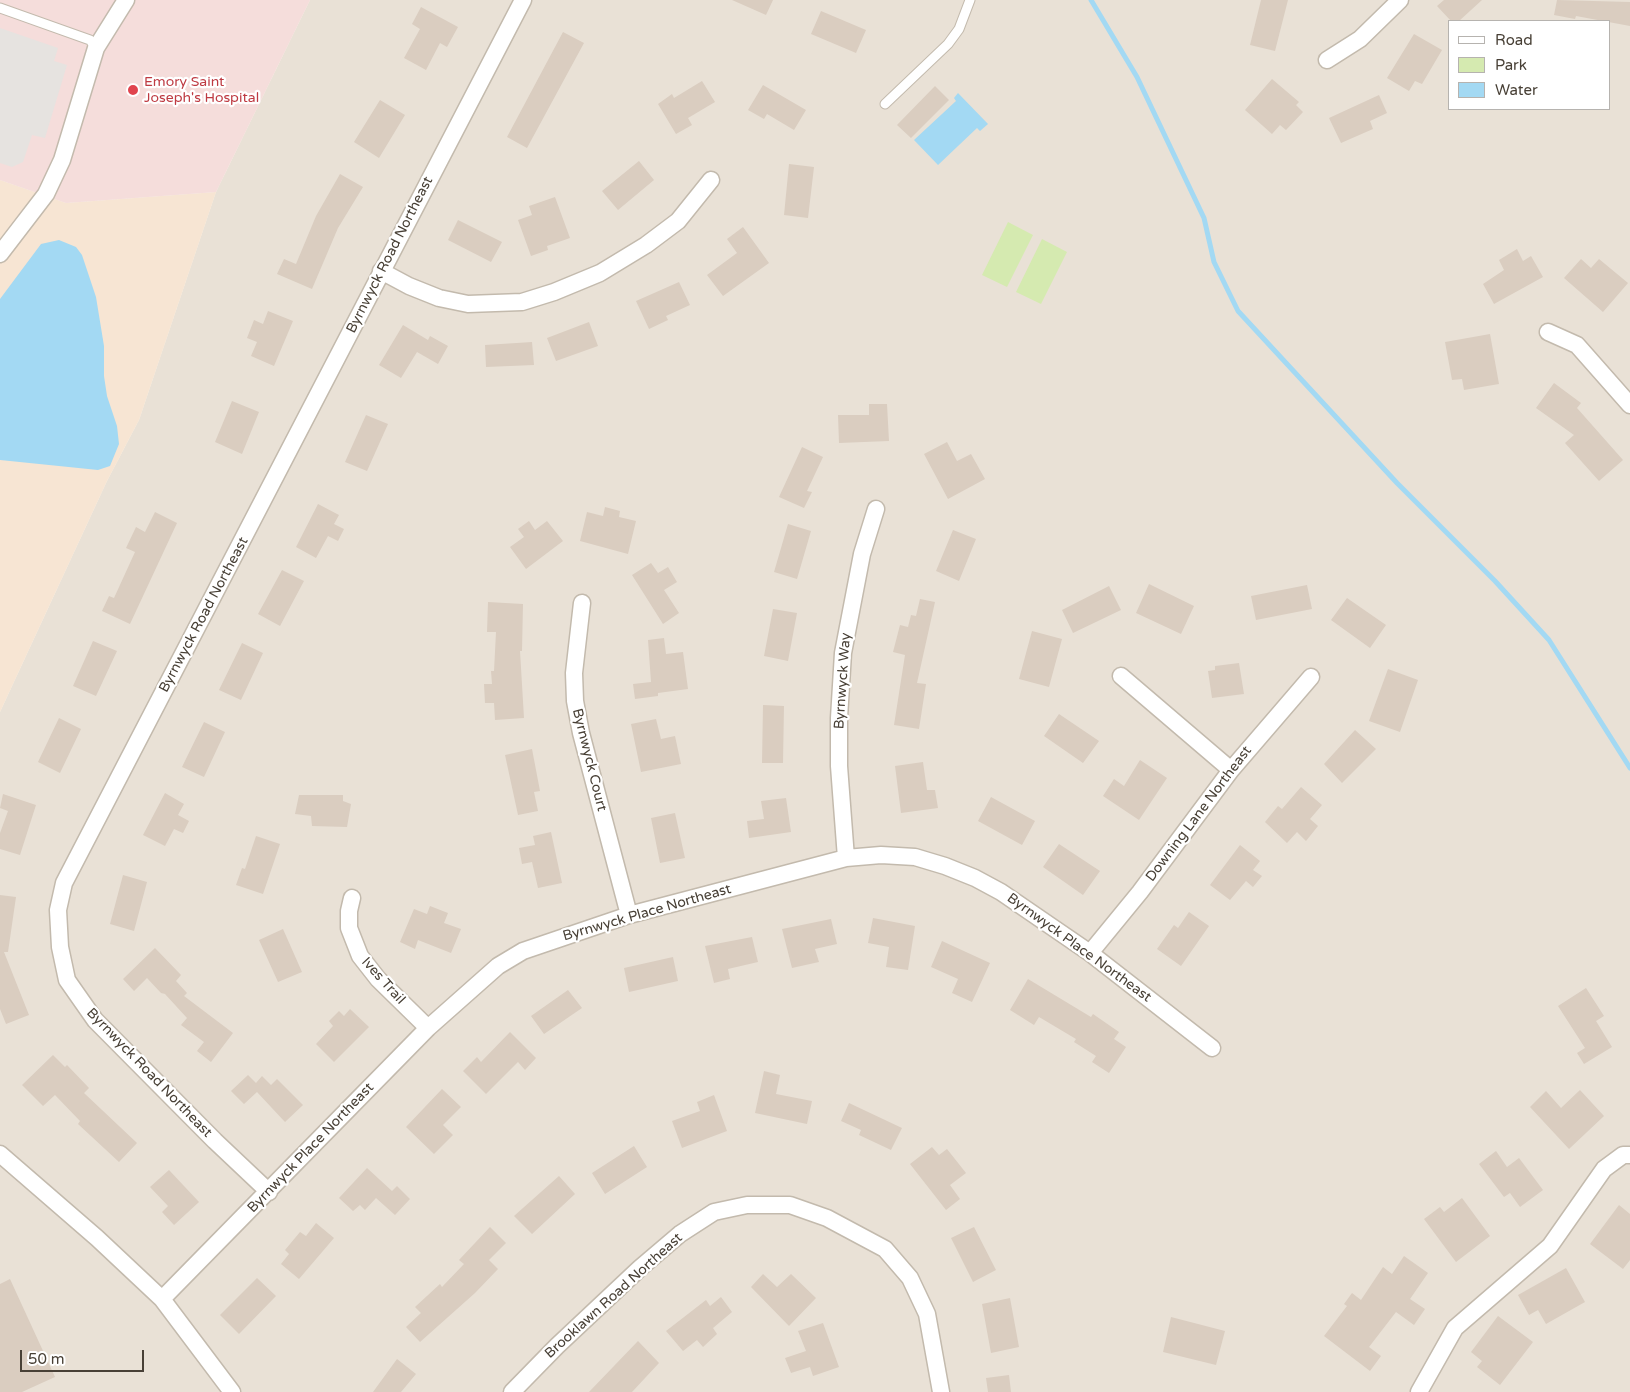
<!DOCTYPE html>
<style>
body{margin:0}
#map{position:relative;width:1630px;height:1392px;overflow:hidden;background:#f5f0e8;font-family:"Varela Round",sans-serif}
canvas{display:block}
.legend{position:absolute;left:1448px;top:20px;width:162px;height:90px;box-sizing:border-box;background:#fff;border:1px solid #b6b3af;margin:0;padding:6px 9px;list-style:none;font-size:15px;color:#484036}
.legend li{display:flex;align-items:center;gap:10px;height:25px}
.legend b{width:25px;border:1px solid #b6b3af}
.scale{position:absolute;left:20px;top:1350px;width:124px;height:22px;box-sizing:border-box;border:2px solid #484036;border-top:0;padding-left:6px;font-size:15px;line-height:18px;white-space:nowrap;color:#484036;-webkit-text-stroke:4px #fff;paint-order:stroke}
</style>
<div id="map">
<canvas width="1630" height="1392"></canvas>
<ul class="legend">
<li><b style="height:6px;background:#fff"></b>Road</li>
<li><b style="height:14px;background:#d5eab0"></b>Park</li>
<li><b style="height:14px;background:#a3d9f3"></b>Water</li>
</ul>
<div class="scale">50 m</div>
</div>
<script>
const ctx = document.querySelector('canvas').getContext('2d');
ctx.lineJoin = 'round';
function paint(path, color) { ctx.fillStyle = color; ctx.fill(path, 'evenodd'); }
const toPath = rows => new Path2D(rows.map(r => 'M' + r).join(''));
function strokePath(path, color, width, dash) { ctx.strokeStyle = color; ctx.lineWidth = width; ctx.lineCap = dash ? 'butt' : 'round'; ctx.setLineDash(dash || []); ctx.stroke(path); }
function label(font, color, halo, rows, align = 'center') {
  ctx.font = font + ' "Varela Round",sans-serif'; ctx.lineWidth = 4.5; ctx.setLineDash([]); ctx.textBaseline = 'middle'; ctx.strokeStyle = halo; ctx.fillStyle = color; for (const [text, x, y, turn = 0] of rows) {
    ctx.save(); ctx.translate(x, y); ctx.rotate((+turn || 0) * Math.PI / 180); ctx.textAlign = isNaN(turn) ? turn : align; if (halo) ctx.strokeText(text, 0, 0); ctx.fillText(text, 0, 0); ctx.restore();
  }
}
const residential = toPath([
 [310,0,1630,0,1630,1392,0,1392,0,712,107,481,139,420,216,192],
 [1449,21,1609,21,1609,109,1449,109]
]);
const commercial = toPath([
 [0,180,66,203,216,192,139,420,107,481,0,712]
]);
const medical = toPath([
 [0,0,310,0,216,192,66,203,0,180]
]);
const green = toPath([
 [1008,222,1033,235,1007,287,982,275],
 [1042,239,1067,252,1041,304,1016,292]
]);
const parking = toPath([
 [0,28,58,48,54,61,67,65,45,138,32,135,23,162,12,167,0,163]
]);
const water = toPath([
 [958,93,988,124,980,131,977,128,938,165,914,140,956,101,954,98],
 [59,240,76,247,82,255,96,297,104,346,104,376,107,396,117,426,119,444,110,466,98,470,0,460,0,299,41,244]
]);
const stream = toPath([
 [1091,0,1137,77,1204,218,1214,262,1238,311,1397,483,1495,581,1549,640,1630,768]
]);
const building = toPath([
 [732,0,773,0,766,15],
 [1261,0,1288,0,1275,51,1250,45],
 [1444,0,1482,0,1459,21,1451,21,1437,6],
 [1557,0,1630,2,1630,26,1576,16,1575,19,1554,15],
 [421,7,458,27,447,47,440,43,426,70,404,58,420,29,412,24],
 [821,11,866,30,856,53,811,34],
 [563,32,584,43,527,148,507,137],
 [1414,34,1442,50,1422,84,1415,81,1409,91,1387,78],
 [1272,79,1299,102,1296,105,1303,112,1286,130,1280,125,1272,134,1245,110],
 [702,81,715,102,688,118,692,125,676,134,658,104,672,94,674,98],
 [763,85,806,110,794,130,767,114,764,119,748,110],
 [935,86,949,100,911,138,897,125],
 [1379,95,1387,113,1370,121,1373,129,1341,143,1329,118],
 [380,100,405,115,379,158,354,142],
 [639,161,654,180,618,210,602,191],
 [789,164,814,167,808,218,784,215],
 [340,174,363,187,338,228,312,289,277,274,284,259,296,264,316,216],
 [555,197,570,238,547,246,548,250,531,256,518,220,532,215,529,206],
 [458,220,502,242,491,262,448,240],
 [743,227,769,263,723,296,707,275,737,253,727,239],
 [1517,249,1523,261,1531,256,1543,277,1494,304,1483,284,1504,270,1499,260],
 [1581,259,1591,268,1599,259,1628,283,1603,312,1564,278],
 [679,282,690,305,666,316,668,320,649,329,636,301],
 [268,311,293,321,274,366,251,356,257,342,247,338,254,320,263,324],
 [589,322,598,346,556,361,547,338],
 [403,325,428,340,430,336,448,346,438,364,417,352,401,378,379,365],
 [1490,334,1499,384,1464,390,1462,379,1452,380,1445,342],
 [532,342,534,365,486,367,485,345],
 [1554,383,1581,403,1577,408,1623,460,1599,481,1565,443,1574,435,1536,408],
 [232,401,259,412,242,454,215,442],
 [869,404,887,404,889,441,839,443,838,415,869,415],
 [366,415,388,424,367,471,345,462],
 [947,442,957,461,971,454,985,479,948,499,924,454],
 [802,447,823,457,807,491,812,492,804,508,779,497],
 [318,504,339,515,334,524,344,529,338,541,328,536,316,558,296,547],
 [605,507,620,511,619,517,636,521,628,554,580,541,587,512,603,516],
 [155,512,177,523,130,624,102,611,109,596,114,598,135,552,126,548,136,527,145,532],
 [529,521,535,530,547,521,563,541,526,569,510,547,524,537,518,529],
 [788,524,811,531,797,579,774,572],
 [953,530,976,539,959,581,936,571],
 [651,563,658,573,668,567,677,582,664,590,679,613,663,624,632,575],
 [282,570,304,581,280,626,258,614],
 [1149,584,1194,606,1181,634,1136,613],
 [1307,585,1312,609,1256,620,1251,596],
 [1109,586,1121,610,1073,633,1062,610],
 [1347,598,1386,625,1370,648,1331,620],
 [920,599,935,602,917,683,926,684,919,729,894,725,905,655,893,652,900,625,908,627,911,615,916,616],
 [488,602,523,604,522,651,520,651,524,718,495,720,494,703,485,703,484,684,492,684,491,671,494,671,496,632,487,632],
 [773,609,797,613,788,661,764,656],
 [1032,631,1062,639,1049,687,1019,679],
 [664,638,666,654,683,652,688,689,658,693,658,696,635,699,633,684,651,682,648,640],
 [93,641,117,651,96,696,73,686],
 [242,643,263,653,241,700,219,690],
 [1239,663,1244,694,1212,698,1208,671,1215,670,1215,666],
 [1388,669,1418,680,1400,732,1369,721],
 [763,705,784,706,783,763,762,763],
 [1059,714,1099,741,1083,763,1044,736],
 [59,718,81,729,60,773,38,762],
 [656,719,661,739,675,736,681,764,641,772,631,724],
 [204,722,225,732,204,777,182,767],
 [1355,730,1376,749,1342,783,1324,764],
 [532,749,540,791,534,792,538,811,518,815,505,755],
 [1140,760,1167,778,1139,820,1103,796,1114,779,1124,786],
 [923,762,927,790,935,790,938,808,901,813,895,766],
 [1301,787,1322,805,1310,819,1318,826,1306,841,1297,832,1287,843,1265,822,1278,806,1282,809],
 [165,793,184,804,178,815,189,821,183,833,174,829,165,846,143,835],
 [3,794,36,805,20,855,0,849,0,833,8,811,0,808],
 [299,795,343,795,343,801,351,804,347,827,312,826,311,816,295,814],
 [991,797,1035,821,1022,845,978,821],
 [786,798,791,832,749,838,747,821,764,819,761,801],
 [675,813,685,858,660,863,651,818],
 [551,832,562,883,538,888,532,862,522,864,519,848,535,845,533,836],
 [256,836,280,844,263,894,236,885,242,868,245,869],
 [1059,844,1100,871,1083,895,1043,867],
 [1240,845,1260,861,1253,870,1262,876,1253,887,1246,881,1230,900,1210,885],
 [123,875,147,882,134,931,110,924],
 [0,895,16,897,8,952,4,952,29,1015,6,1024,0,1009],
 [430,906,448,913,444,923,461,929,451,953,418,940,415,949,400,942,414,909,427,914],
 [1189,912,1209,926,1181,966,1157,949,1174,925,1178,928],
 [873,918,915,926,908,970,886,967,889,947,868,943],
 [831,919,837,944,815,949,819,962,792,968,782,929],
 [283,929,302,972,278,982,259,940],
 [752,937,758,962,728,969,730,979,714,983,705,946],
 [942,941,990,963,972,1002,952,993,958,979,931,967],
 [155,948,181,975,176,981,187,993,184,996,233,1033,211,1062,197,1051,204,1042,181,1025,187,1018,165,994,161,993,147,978,134,991,123,979],
 [673,957,678,981,629,992,624,968],
 [1028,979,1091,1017,1093,1014,1119,1032,1114,1039,1126,1047,1109,1073,1092,1062,1096,1056,1074,1042,1076,1039,1039,1017,1034,1025,1010,1010],
 [1586,988,1604,1016,1596,1021,1612,1047,1584,1064,1577,1053,1585,1048,1558,1006],
 [568,990,582,1008,544,1034,531,1016],
 [350,1009,369,1027,334,1062,316,1044,333,1026,329,1021,339,1011,344,1016],
 [510,1032,536,1058,525,1070,518,1062,486,1094,463,1071,477,1057,481,1062],
 [53,1055,65,1067,67,1065,89,1088,84,1093,137,1143,119,1162,78,1124,80,1121,55,1095,43,1106,22,1085],
 [764,1071,780,1075,776,1094,812,1101,807,1124,755,1113],
 [248,1075,256,1083,262,1076,271,1085,277,1079,303,1105,285,1122,257,1092,244,1104,231,1091],
 [442,1089,461,1107,443,1125,453,1135,434,1154,406,1127],
 [1580,1090,1604,1116,1569,1149,1530,1107,1546,1091,1561,1108],
 [714,1095,727,1131,682,1148,672,1121,700,1111,697,1102],
 [849,1103,902,1128,891,1150,859,1135,861,1130,841,1121],
 [634,1146,647,1167,605,1194,592,1173],
 [932,1147,939,1155,947,1149,966,1173,950,1185,960,1199,946,1210,910,1164],
 [1496,1151,1507,1167,1519,1158,1543,1190,1520,1207,1510,1193,1504,1197,1479,1164],
 [367,1168,392,1191,397,1186,410,1199,395,1215,376,1198,365,1210,360,1205,353,1211,339,1198],
 [169,1170,199,1202,174,1225,162,1212,168,1206,150,1187],
 [559,1176,575,1194,532,1234,514,1216],
 [1462,1198,1490,1236,1456,1262,1424,1219,1440,1207,1444,1212],
 [1619,1205,1630,1214,1630,1260,1623,1269,1590,1244],
 [316,1223,334,1238,299,1279,281,1264,289,1254,285,1250,300,1232,306,1236],
 [490,1227,506,1243,489,1260,498,1269,475,1293,420,1342,406,1327,421,1313,415,1307,440,1284,442,1287,464,1264,459,1260],
 [974,1227,996,1270,973,1282,951,1238],
 [1404,1256,1428,1273,1410,1299,1425,1309,1414,1325,1396,1312,1369,1347,1381,1356,1370,1371,1324,1336,1347,1306,1344,1304,1352,1293,1361,1300,1383,1267,1392,1274],
 [1566,1268,1585,1302,1546,1324,1538,1310,1529,1315,1518,1295],
 [763,1274,777,1287,791,1274,816,1298,789,1326,751,1287],
 [257,1278,276,1296,239,1334,220,1315],
 [10,1279,55,1377,22,1392,0,1392,0,1284],
 [721,1297,732,1312,713,1328,717,1334,703,1347,697,1340,683,1351,666,1331,706,1300,710,1306],
 [1010,1298,1019,1347,991,1353,982,1304],
 [1498,1316,1533,1342,1500,1385,1477,1367,1482,1361,1471,1352],
 [1171,1317,1225,1331,1216,1365,1163,1352],
 [823,1323,839,1367,813,1376,810,1367,791,1373,785,1358,806,1351,798,1331],
 [638,1341,659,1363,632,1392,589,1392],
 [397,1359,416,1374,401,1392,373,1392],
 [1009,1375,1011,1392,988,1392,986,1378]
]);
const service = toPath([
 [0,8,90,40,96,48],
 [885,104,948,44,959,29,970,0]
]);
const minor = toPath([
 [1327,60,1360,39,1400,0],
 [0,254,46,194,62,160,96,48,126,0],
 [381,271,409,286,439,298,468,304,522,302,554,292,600,273,646,245,678,221,711,180],
 [1548,332,1577,345,1630,405],
 [582,603,574,673,575,701,581,733,629,915],
 [1121,676,1231,770],
 [846,858,839,766,839,718,843,653,862,554,876,509],
 [352,898,349,911,349,928,360,956,378,979,428,1028],
 [1090,953,1140,892,1231,770,1311,677],
 [0,1154,97,1238,162,1299,232,1392],
 [269,1192,215,1141,95,1020,67,980,60,947,58,910,64,883,523,0],
 [162,1299,428,1028,498,966,523,951,629,915,846,858,881,855,915,857,945,866,975,878,1001,892,1090,953,1212,1048],
 [512,1392,557,1346,640,1268,680,1234,714,1212,747,1205,790,1205,827,1218,885,1249,910,1278,927,1314,941,1392],
 [1419,1392,1455,1328,1550,1246,1604,1169,1623,1155,1630,1155]
]);
const markers = [
 [133,90,6,"#e0444e"]
];
const healthNames = [
 ["Emory Saint",144,82],
 ["Joseph's Hospital",144,98]
];
const streetNames = [
 ["Byrnwyck Road Northeast",390,255,-63],
 ["Byrnwyck Road Northeast",204,615,-62],
 ["Byrnwyck Way",843,681,-86],
 ["Byrnwyck Court",589,760,76],
 ["Downing Lane Northeast",1199,814,-53],
 ["Byrnwyck Place Northeast",647,913,-16],
 ["Byrnwyck Place Northeast",1079,948,36],
 ["Ives Trail",383,981,48],
 ["Byrnwyck Road Northeast",149,1073,46],
 ["Byrnwyck Place Northeast",311,1148,-46],
 ["Brooklawn Road Northeast",614,1296,-42]
];
paint(residential, '#e9e1d6');
paint(commercial, '#f7e5d3');
paint(medical, '#f5dddb');
paint(green, '#d5eab0');
paint(parking, '#e6e3e0');
paint(water, '#a3d9f3');
strokePath(stream, '#a3d9f3', 5);
paint(building, '#dacdc0');
strokePath(service, '#c3baad', 11);
strokePath(minor, '#c3baad', 19);
strokePath(service, '#fff', 9);
strokePath(minor, '#fff', 16);
for (const [x, y, r, color] of markers) { const dot = new Path2D(); dot.arc(x, y, r, 0, 2 * Math.PI); ctx.fillStyle = color; ctx.fill(dot); strokePath(dot, '#fff', 2); }
label('14px', '#be3a42', '#fff', healthNames, 'left');
label('14px', '#484036', '#fff', streetNames);
</script>
